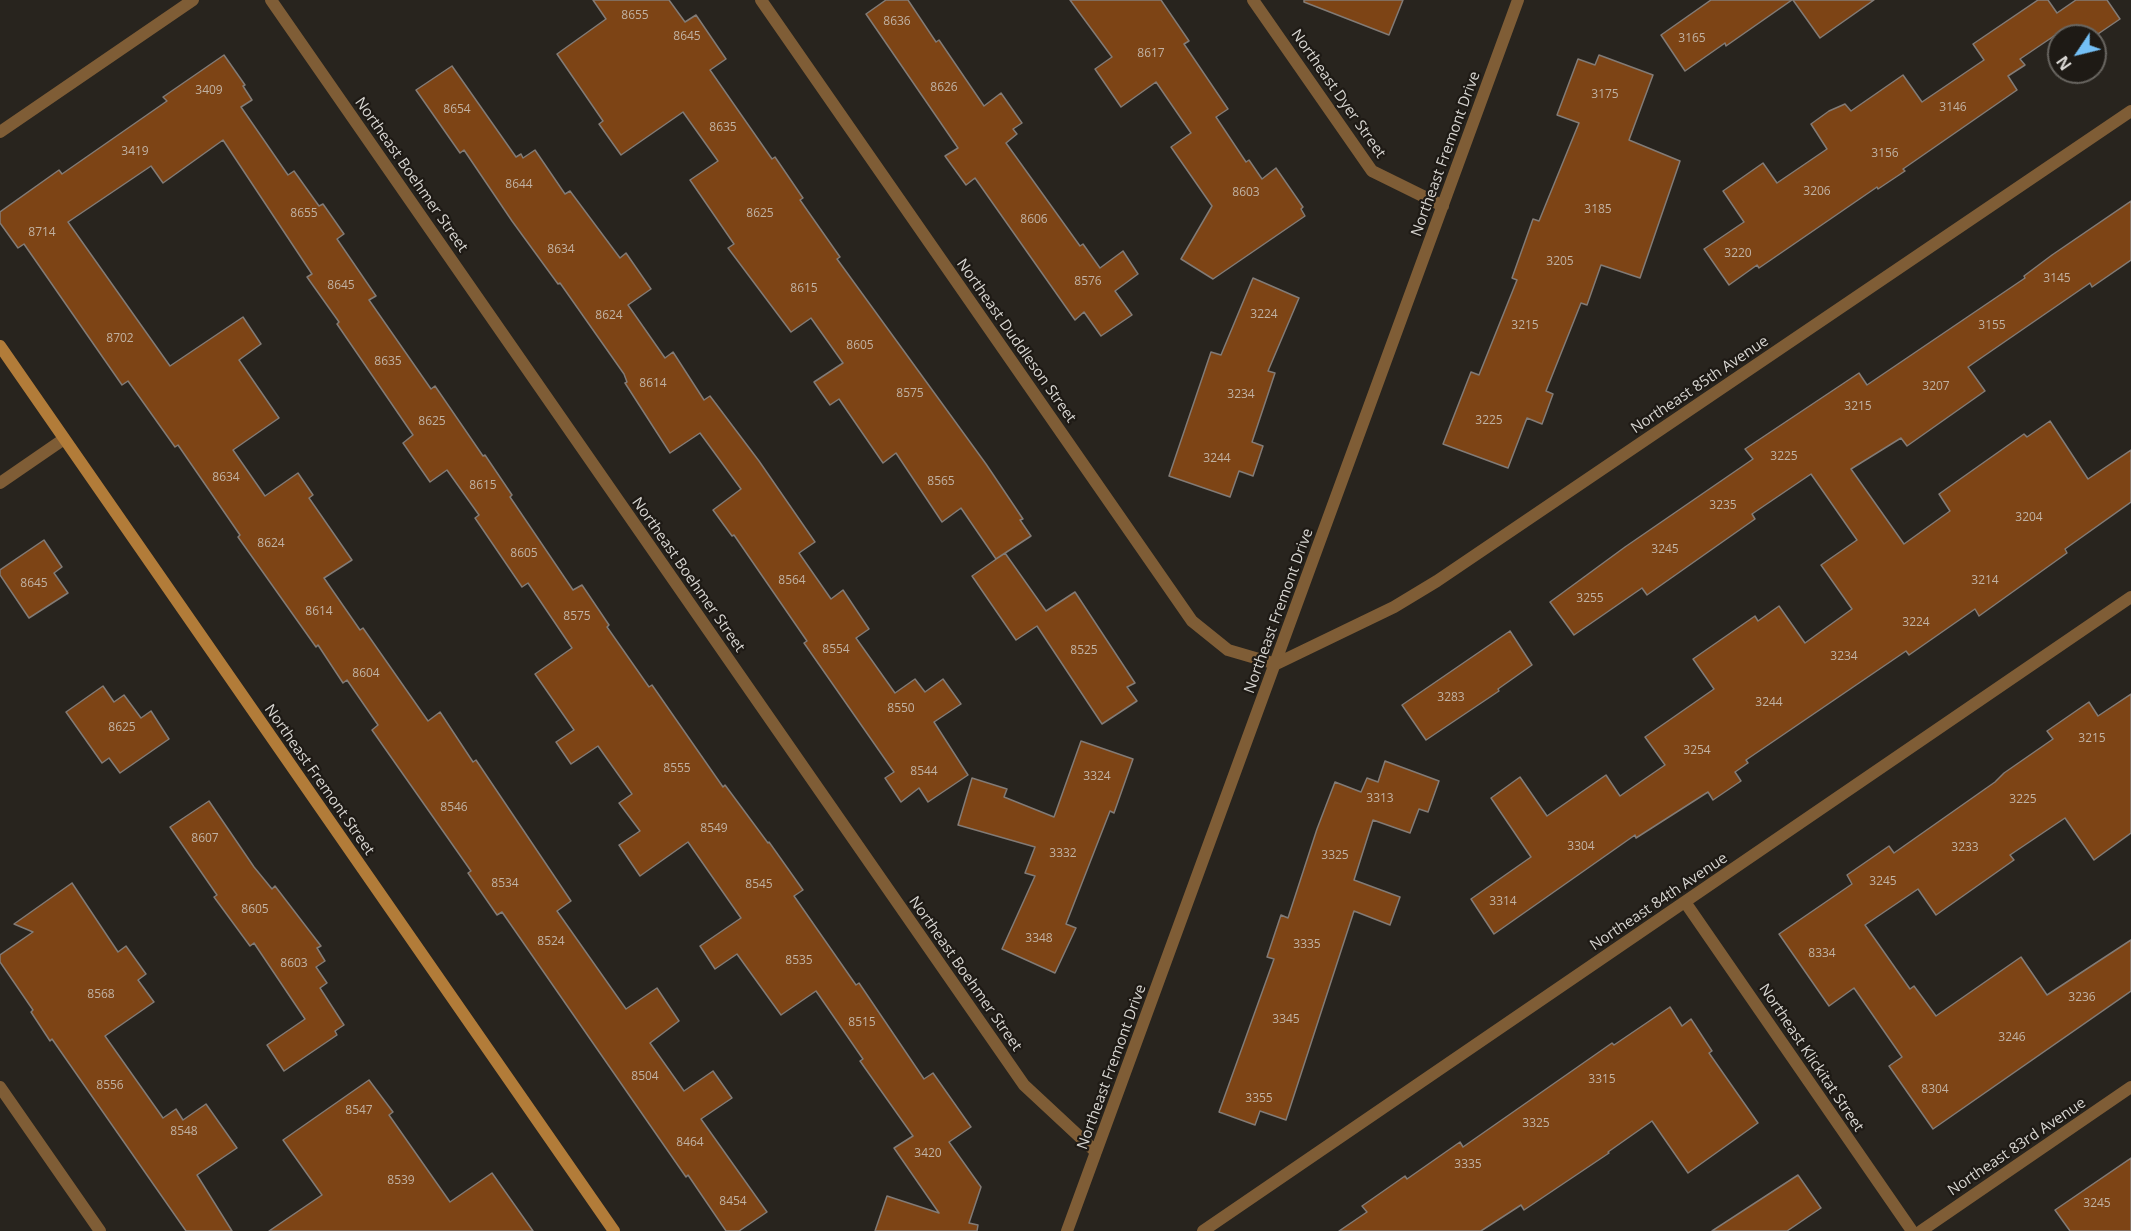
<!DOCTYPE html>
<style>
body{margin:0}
#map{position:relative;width:2131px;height:1231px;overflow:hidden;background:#28241e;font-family:"Open Sans",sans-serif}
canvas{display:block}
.north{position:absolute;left:2047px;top:24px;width:60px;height:60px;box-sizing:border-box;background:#1e1a15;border:2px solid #686560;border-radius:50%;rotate:235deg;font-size:16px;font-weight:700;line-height:24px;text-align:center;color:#d7d5d1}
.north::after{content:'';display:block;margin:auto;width:21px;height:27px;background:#74c0f6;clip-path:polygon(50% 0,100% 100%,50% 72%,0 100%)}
</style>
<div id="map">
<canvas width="2131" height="1231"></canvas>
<div class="north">N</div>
</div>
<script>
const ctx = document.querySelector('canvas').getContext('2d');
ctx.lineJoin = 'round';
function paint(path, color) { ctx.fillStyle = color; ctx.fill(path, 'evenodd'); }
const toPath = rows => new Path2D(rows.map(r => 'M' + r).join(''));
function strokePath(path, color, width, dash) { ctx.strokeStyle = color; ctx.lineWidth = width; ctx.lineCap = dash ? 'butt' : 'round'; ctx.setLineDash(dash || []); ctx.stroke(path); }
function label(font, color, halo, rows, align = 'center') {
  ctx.font = font + ' "Open Sans",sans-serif'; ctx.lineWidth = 4.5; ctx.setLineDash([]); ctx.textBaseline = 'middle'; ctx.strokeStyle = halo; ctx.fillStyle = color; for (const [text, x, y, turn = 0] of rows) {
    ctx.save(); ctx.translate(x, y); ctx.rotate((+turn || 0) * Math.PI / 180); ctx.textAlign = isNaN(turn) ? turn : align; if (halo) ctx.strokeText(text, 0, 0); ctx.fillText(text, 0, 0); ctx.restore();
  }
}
const building = toPath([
 [593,0,669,0,685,22,696,15,726,59,710,70,772,159,775,157,803,198,800,200,840,257,837,259,986,464,1023,519,1020,520,1031,536,996,559,961,508,942,522,896,453,883,463,839,399,830,405,814,382,843,363,811,318,791,332,728,248,734,244,690,180,718,161,683,112,621,155,599,124,603,121,557,54,606,19,593,0],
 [886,0,908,0,936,42,939,40,984,106,1001,93,1022,123,1013,129,1017,134,1006,143,1080,246,1083,244,1100,268,1123,251,1138,274,1115,291,1132,315,1101,336,1084,312,1075,320,975,178,966,185,945,156,958,148,866,14,886,0],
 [1070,0,1161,0,1189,41,1184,44,1228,109,1216,117,1246,162,1249,160,1262,179,1276,168,1303,207,1301,209,1305,216,1213,279,1181,259,1212,206,1171,147,1191,133,1156,82,1121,107,1095,69,1112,57,1070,0],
 [1304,0,1403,0,1389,35,1304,2,1304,0],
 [1711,0,1792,0,1726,46,1725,43,1685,71,1661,35,1711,0],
 [1793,0,1874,0,1820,38,1793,0],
 [2038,0,2048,0,2057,13,2076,0,2107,0,2120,19,2095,36,2054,36,2020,59,2025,65,2008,76,2017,90,1903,169,1905,171,1878,189,1877,187,1759,268,1757,265,1729,285,1704,249,1744,222,1723,191,1763,163,1777,183,1827,149,1811,124,1829,111,1845,104,1851,111,1903,75,1922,102,1984,60,1973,44,2038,0],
 [224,55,245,85,243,86,252,100,241,107,288,175,294,171,319,206,323,204,344,234,337,239,376,296,369,300,431,389,435,386,483,456,485,455,512,495,510,497,573,590,582,585,609,625,607,627,649,687,652,685,723,787,725,785,768,843,769,842,803,890,794,896,856,985,859,983,924,1079,933,1073,971,1127,949,1142,981,1187,969,1223,978,1225,977,1231,875,1231,887,1196,939,1213,894,1148,913,1136,860,1061,863,1059,816,991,781,1015,737,954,715,969,700,946,741,918,688,842,640,876,619,845,640,831,619,803,632,794,598,746,571,764,556,742,574,730,535,674,572,648,528,583,522,587,475,518,479,515,447,470,430,482,403,443,413,435,337,324,339,322,307,277,312,274,223,140,163,183,151,166,68,222,170,366,243,317,261,344,239,360,279,418,233,450,265,496,298,473,313,495,309,498,352,560,324,578,360,630,363,628,428,721,440,712,473,762,476,760,571,901,557,911,626,1009,657,988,679,1021,650,1043,684,1091,713,1071,732,1098,701,1119,767,1212,739,1231,726,1231,688,1175,686,1177,502,912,497,915,468,873,471,871,372,730,378,725,347,680,343,683,318,645,316,647,238,537,240,535,178,445,175,447,128,381,122,385,24,244,18,248,0,223,0,212,59,170,62,174,167,101,163,97,224,55],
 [1599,55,1653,75,1629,140,1680,161,1640,278,1601,265,1587,305,1581,303,1546,391,1553,394,1542,424,1527,418,1508,468,1443,444,1471,372,1479,375,1517,280,1512,278,1533,219,1539,221,1579,123,1557,115,1578,59,1595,65,1599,55],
 [452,66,516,157,521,154,523,158,535,150,565,194,570,191,620,258,626,253,651,289,628,305,665,358,673,352,704,400,710,396,759,461,815,542,799,553,831,599,843,590,869,629,856,638,895,693,915,679,925,692,943,679,961,704,934,722,968,775,928,802,919,788,901,802,885,778,894,772,804,643,807,641,734,535,732,536,713,510,741,489,700,433,670,453,625,383,627,382,624,374,560,283,558,284,512,221,464,150,460,153,416,90,452,66],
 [2131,201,2131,260,2092,287,2090,283,1968,367,1985,391,1907,446,1901,438,1851,469,1904,544,1950,511,1939,494,2024,434,2027,437,2050,421,2088,479,2131,450,2131,502,2065,549,2067,553,1979,616,1975,609,1909,655,1906,651,1746,760,1748,763,1735,772,1741,781,1713,800,1708,792,1636,838,1635,835,1494,934,1471,899,1531,857,1491,798,1520,777,1547,816,1606,775,1620,796,1665,765,1645,737,1714,689,1693,659,1755,616,1758,621,1779,606,1805,643,1852,609,1821,565,1857,540,1811,474,1752,514,1755,519,1647,595,1642,588,1574,635,1550,602,1625,547,1753,459,1745,449,1859,373,1867,385,2025,278,2024,276,2052,255,2131,201],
 [1253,278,1299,298,1268,371,1275,373,1252,442,1263,446,1253,476,1239,471,1230,497,1169,476,1211,352,1221,355,1253,278],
 [44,540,62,567,54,573,68,593,29,618,0,575,0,570,44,540],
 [1005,553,1046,611,1075,592,1135,683,1127,687,1137,701,1102,724,1037,626,1016,640,972,576,1005,553],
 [1510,631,1532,665,1498,689,1499,691,1426,740,1402,705,1510,631],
 [103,686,114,702,124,695,141,718,151,711,169,739,120,773,109,758,102,763,66,712,103,686],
 [2131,694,2131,833,2094,860,2065,818,2010,855,2014,860,1936,915,1918,889,1865,925,1910,989,1914,986,1936,1016,2021,957,2047,995,2131,940,2131,991,1933,1129,1889,1066,1902,1057,1854,988,1829,1006,1779,934,1852,884,1847,875,1889,846,1894,853,1995,782,2004,773,2053,739,2047,731,2089,702,2098,716,2131,694],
 [1081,741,1133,759,1114,813,1110,811,1066,924,1076,928,1055,973,1002,949,1035,876,1025,873,1035,847,958,825,972,778,1007,789,1004,797,1054,817,1081,741],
 [1385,761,1439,781,1428,812,1419,809,1410,833,1373,820,1354,880,1400,897,1390,925,1354,911,1286,1120,1260,1111,1255,1125,1219,1112,1274,959,1267,957,1281,915,1288,918,1317,829,1335,782,1361,792,1367,778,1378,782,1385,761],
 [209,801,254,867,272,889,275,886,321,946,317,948,325,961,316,967,327,983,320,988,344,1025,335,1031,337,1035,284,1071,267,1045,305,1019,254,943,250,946,214,897,217,895,170,827,209,801],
 [72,883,118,952,126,946,146,974,138,980,154,1002,105,1036,163,1118,176,1109,183,1120,206,1104,237,1148,197,1175,232,1231,186,1231,52,1039,50,1041,31,1012,33,1010,0,962,0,955,33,932,14,924,72,883],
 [1670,1007,1682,1026,1691,1019,1712,1051,1709,1053,1758,1123,1688,1173,1652,1121,1608,1152,1609,1153,1524,1210,1521,1205,1481,1231,1339,1231,1367,1212,1362,1206,1405,1176,1407,1179,1460,1142,1463,1147,1612,1043,1614,1045,1670,1007],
 [369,1080,393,1112,389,1115,450,1202,492,1173,533,1231,269,1231,322,1195,283,1140,369,1080],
 [2131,1158,2131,1231,2070,1231,2055,1210,2131,1158],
 [1798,1175,1821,1208,1787,1231,1712,1231,1798,1175]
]);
const street = toPath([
 [271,0,1024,1085,1096,1152],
 [761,0,1192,621,1228,650,1276,664,1394,607,1437,581,2131,111],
 [1253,0,1372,171,1443,206],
 [0,132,193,0],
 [0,483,64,439],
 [1685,902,1912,1231],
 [0,1087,100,1231],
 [1067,1231,1518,0],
 [1203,1231,2131,597],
 [1921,1231,2131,1087]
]);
const secondary = toPath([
 [0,346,614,1231]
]);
const numberNames = [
 ["8655",635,16],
 ["8636",897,22],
 ["8645",687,37],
 ["3165",1692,39],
 ["8617",1151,54],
 ["8626",944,88],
 ["3409",209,91],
 ["3175",1605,95],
 ["3146",1953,108],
 ["8654",457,110],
 ["8635",723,128],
 ["3419",135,152],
 ["3156",1885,154],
 ["8644",519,185],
 ["3206",1817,192],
 ["8603",1246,193],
 ["3185",1598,210],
 ["8655",304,214],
 ["8625",760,214],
 ["8606",1034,220],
 ["8714",42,233],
 ["8634",561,250],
 ["3220",1738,254],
 ["3205",1560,262],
 ["3145",2057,279],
 ["8576",1088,282],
 ["8645",341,286],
 ["8615",804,289],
 ["3224",1264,315],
 ["8624",609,316],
 ["3215",1525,326],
 ["3155",1992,326],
 ["8702",120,339],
 ["8605",860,346],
 ["8635",388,362],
 ["8614",653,384],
 ["3207",1936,387],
 ["8575",910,394],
 ["3234",1241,395],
 ["3215",1858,407],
 ["3225",1489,421],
 ["8625",432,422],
 ["3225",1784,457],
 ["3244",1217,459],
 ["8634",226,478],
 ["8565",941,482],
 ["8615",483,486],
 ["3235",1723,506],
 ["3204",2029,518],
 ["8624",271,544],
 ["3245",1665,550],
 ["8605",524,554],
 ["8564",792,581],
 ["3214",1985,581],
 ["8645",34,584],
 ["3255",1590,599],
 ["8614",319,612],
 ["8575",577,617],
 ["3224",1916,623],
 ["8554",836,650],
 ["8525",1084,651],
 ["3234",1844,657],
 ["8604",366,674],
 ["3283",1451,698],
 ["3244",1769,703],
 ["8550",901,709],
 ["8625",122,728],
 ["3215",2092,739],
 ["3254",1697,751],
 ["8555",677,769],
 ["8544",924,772],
 ["3324",1097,777],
 ["3313",1380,799],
 ["3225",2023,800],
 ["8546",454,808],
 ["8549",714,829],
 ["8607",205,839],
 ["3304",1581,847],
 ["3233",1965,848],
 ["3332",1063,854],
 ["3325",1335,856],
 ["3245",1883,882],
 ["8534",505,884],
 ["8545",759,885],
 ["3314",1503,902],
 ["8605",255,910],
 ["3348",1039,939],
 ["8524",551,942],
 ["3335",1307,945],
 ["8334",1822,954],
 ["8535",799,961],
 ["8603",294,964],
 ["8568",101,995],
 ["3236",2082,998],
 ["3345",1286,1020],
 ["8515",862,1023],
 ["3246",2012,1038],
 ["8504",645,1077],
 ["3315",1602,1080],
 ["8556",110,1086],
 ["8304",1935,1090],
 ["3355",1259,1099],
 ["8547",359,1111],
 ["3325",1536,1124],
 ["8548",184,1132],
 ["8464",690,1143],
 ["3420",928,1154],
 ["3335",1468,1165],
 ["8539",401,1181],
 ["8454",733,1202],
 ["3245",2097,1204]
];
const streetNames = [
 ["Northeast Dyer Street",1338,94,55],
 ["Northeast Fremont Drive",1446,154,-70],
 ["Northeast Boehmer Street",411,175,55],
 ["Northeast Duddleson Street",1016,341,55],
 ["Northeast 85th Avenue",1700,385,-34],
 ["Northeast Boehmer Street",688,575,55],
 ["Northeast Fremont Drive",1279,611,-70],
 ["Northeast Fremont Street",319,780,55],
 ["Northeast 84th Avenue",1659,902,-34],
 ["Northeast Boehmer Street",965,974,55],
 ["Northeast Klickitat Street",1811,1058,56],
 ["Northeast Fremont Drive",1112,1067,-70],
 ["Northeast 83rd Avenue",2017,1147,-34]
];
paint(building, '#7d4415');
strokePath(building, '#827b76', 1.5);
strokePath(street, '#7f5d36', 12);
strokePath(secondary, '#b27c39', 12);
label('12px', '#c0b1a2', null, numberNames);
label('15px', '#d7d5d1', '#1e1a15', streetNames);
</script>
